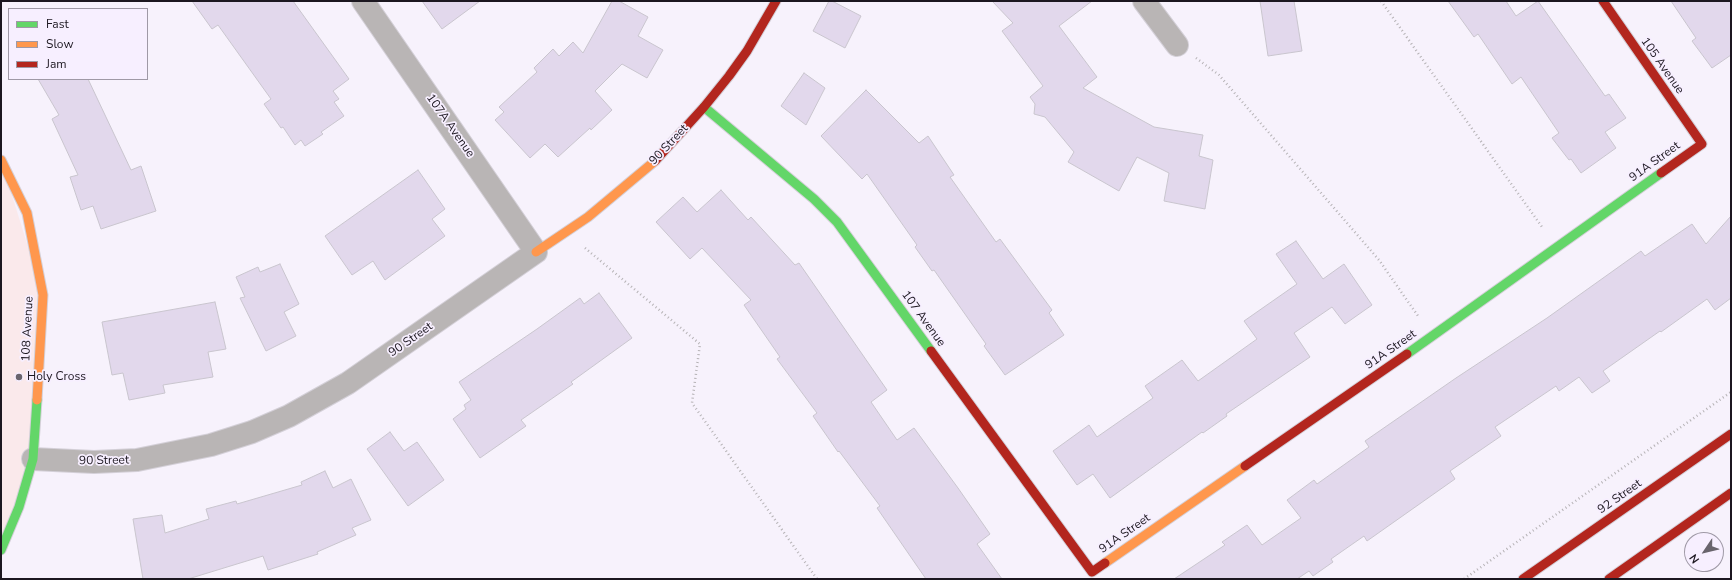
<!DOCTYPE html>
<style>
body{margin:0}
#map{position:relative;width:1732px;height:580px;overflow:hidden;background:#f7f2fc;font-family:"Nunito Sans",sans-serif}
canvas{display:block}
.frame{position:absolute;inset:0;border:2px solid #1c1720;pointer-events:none}
.legend{position:absolute;left:8px;top:8px;width:140px;height:72px;box-sizing:border-box;background:#f7efff;border:1px solid #9f99a6;margin:0;padding:5px 7px;list-style:none;font-size:12px;color:#1c1720}
.legend li{display:flex;align-items:center;gap:8px;height:20px}
.legend b{width:20px;border:1px solid #9f99a6}
.north{position:absolute;left:1684px;top:532px;width:40px;height:40px;box-sizing:border-box;background:#f7efff;border:1px solid #9f99a6;border-radius:50%;rotate:235deg;font-size:11px;font-weight:700;line-height:16px;text-align:center;color:#1c1720}
.north::after{content:'';display:block;margin:auto;width:14px;height:18px;background:#69646d;clip-path:polygon(50% 0,100% 100%,50% 72%,0 100%)}
</style>
<div id="map">
<canvas width="1732" height="580"></canvas>
<div class="frame"></div>
<ul class="legend">
<li><b style="height:5px;background:#63d668"></b>Fast</li>
<li><b style="height:5px;background:#ff974d"></b>Slow</li>
<li><b style="height:5px;background:#b3261e"></b>Jam</li>
</ul>
<div class="north">N</div>
</div>
<script>
const ctx = document.querySelector('canvas').getContext('2d');
ctx.lineJoin = 'round';
function paint(path, color) { ctx.fillStyle = color; ctx.fill(path, 'evenodd'); }
const toPath = rows => new Path2D(rows.map(r => 'M' + r).join(''));
function strokePath(path, color, width, dash) { ctx.strokeStyle = color; ctx.lineWidth = width; ctx.lineCap = dash ? 'butt' : 'round'; ctx.setLineDash(dash || []); ctx.stroke(path); }
function label(font, color, halo, rows, align = 'center') {
  ctx.font = font + ' "Nunito Sans",sans-serif'; ctx.lineWidth = 3.5; ctx.setLineDash([]); ctx.textBaseline = 'middle'; ctx.strokeStyle = halo; ctx.fillStyle = color; for (const [text, x, y, turn = 0] of rows) {
    ctx.save(); ctx.translate(x, y); ctx.rotate((+turn || 0) * Math.PI / 180); ctx.textAlign = isNaN(turn) ? turn : align; if (halo) ctx.strokeText(text, 0, 0); ctx.fillText(text, 0, 0); ctx.restore();
  }
}
const education = toPath([
 [1,160,43,295,33,459,1,550]
]);
const building = toPath([
 [192,1,293,1,349,79,333,91,339,99,334,102,344,116,321,132,323,134,305,146,301,140,295,145,283,127,281,128,264,104,271,99,218,25,212,29,192,1],
 [422,1,480,1,442,29,422,1],
 [612,1,619,1,648,17,638,36,663,50,647,78,622,64,595,91,612,110,591,130,590,128,558,157,545,144,530,158,495,120,504,112,499,107,537,72,534,68,553,49,559,56,573,42,583,53,612,1],
 [829,1,832,1,861,16,845,48,813,31,829,1],
 [992,1,1092,1,1059,26,1097,77,1083,88,1154,127,1203,135,1199,156,1213,160,1205,209,1164,201,1169,173,1137,157,1119,191,1068,162,1074,152,1045,117,1034,114,1035,104,1030,97,1043,86,1002,31,1013,23,992,1],
 [1260,1,1294,1,1302,51,1268,56,1260,1],
 [1448,1,1506,1,1516,16,1538,1,1605,96,1609,94,1626,118,1605,132,1616,148,1581,173,1571,159,1569,160,1552,138,1559,133,1521,77,1512,84,1478,34,1474,37,1448,1],
 [1671,1,1731,1,1731,55,1712,68,1692,41,1696,38,1671,1],
 [804,73,825,88,806,125,781,106,804,73],
 [38,79,88,79,131,170,141,166,156,211,101,229,93,206,81,210,70,177,78,175,52,119,59,115,38,79],
 [866,90,919,143,928,136,954,175,950,177,996,242,1000,239,1052,310,1049,313,1064,335,1005,375,984,346,986,344,934,270,932,271,915,247,917,245,867,174,862,179,821,136,866,90],
 [418,170,445,209,432,219,445,236,385,280,373,261,352,275,325,236,418,170],
 [721,190,748,220,751,217,795,265,799,263,887,390,871,402,897,440,914,428,958,488,990,534,977,544,1002,579,926,579,877,508,880,506,839,451,838,452,813,416,817,413,777,359,780,357,744,305,751,300,702,248,690,259,656,222,683,197,697,212,721,190],
 [1731,216,1731,298,1715,310,1707,299,1661,332,1660,331,1603,371,1610,381,1592,393,1579,377,1559,391,1556,386,1495,427,1501,436,1450,471,1455,479,1367,541,1364,536,1331,559,1333,562,1313,576,1309,571,1297,579,1174,579,1225,545,1222,542,1247,525,1262,545,1301,518,1287,500,1314,480,1317,484,1369,447,1365,441,1456,378,1547,318,1641,251,1645,256,1692,224,1706,244,1731,216],
 [1296,241,1323,279,1344,264,1372,305,1345,324,1332,307,1294,333,1310,357,1226,414,1227,416,1203,433,1202,432,1110,498,1093,474,1077,485,1053,451,1089,425,1097,437,1153,398,1145,386,1182,360,1198,381,1257,339,1244,321,1297,284,1276,254,1296,241],
 [280,264,299,304,284,312,296,336,266,351,240,298,245,297,236,277,258,267,260,272,280,264],
 [599,293,632,338,571,382,573,384,521,420,526,426,480,458,453,419,466,409,464,405,471,400,459,382,537,329,580,298,584,304,599,293],
 [215,302,226,349,208,352,213,377,163,385,165,393,129,400,123,373,112,375,102,322,215,302],
 [390,432,404,451,417,442,444,480,408,506,367,449,390,432],
 [325,471,333,488,351,479,371,520,352,528,356,535,317,552,318,554,268,570,263,556,188,579,143,579,133,519,162,515,165,533,209,519,206,509,236,501,237,504,302,485,301,482,325,471]
]);
const path = toPath([
 [1381,1,1542,227],
 [1196,58,1219,75,1379,260,1418,316],
 [585,248,700,344,692,403,817,579],
 [1464,579,1731,392]
]);
const street = toPath([
 [1144,1,1177,45],
 [33,459,94,462,137,460,211,445,252,432,289,416,348,383,536,252,363,1]
]);
const fast = toPath([
 [704,107,814,199,837,222,931,351],
 [1407,354,1661,173],
 [1,550,19,507,33,459,37,400]
]);
const slow = toPath([
 [1,160,27,213,43,295,37,400],
 [536,252,588,217,655,161],
 [1105,563,1245,466]
]);
const jam = toPath([
 [1603,1,1702,144,1661,173],
 [655,161,704,107,729,76,747,51,776,1],
 [931,351,1092,572,1105,563],
 [1245,466,1407,354],
 [1523,579,1731,434],
 [1609,579,1731,493]
]);
const markers = [
 [19,377,4,"#69646d"]
];
const streetNames = [
 ["105 Avenue",1662,66,55],
 ["107A Avenue",450,126,55],
 ["90 Street",669,145,-47],
 ["91A Street",1655,162,-36],
 ["107 Avenue",923,319,54],
 ["108 Avenue",28,329,-87],
 ["90 Street",411,340,-35],
 ["91A Street",1391,350,-35],
 ["90 Street",104,461,-1],
 ["92 Street",1620,497,-35],
 ["91A Street",1125,534,-35]
];
const poiNames = [
 ["Holy Cross",27,377]
];
paint(education, '#fae9eb');
paint(building, '#e2d8ec');
strokePath(building, '#c9c5ce', 1);
strokePath(street, '#d4d0d8', 24);
strokePath(fast, '#d4d0d8', 11);
strokePath(slow, '#d4d0d8', 11);
strokePath(jam, '#d4d0d8', 11);
strokePath(path, '#b6b3b6', 2.5, [1, 3]);
strokePath(street, '#b9b5b5', 22);
strokePath(fast, '#63d668', 9);
strokePath(slow, '#ff974d', 9);
strokePath(jam, '#b3261e', 9);
for (const [x, y, r, color] of markers) { const dot = new Path2D(); dot.arc(x, y, r, 0, 2 * Math.PI); ctx.fillStyle = color; ctx.fill(dot); strokePath(dot, '#f7efff', 1.5); }
label('12px', '#1c1720', '#f7efff', streetNames);
label('12px', '#1c1720', '#f7efff', poiNames, 'left');
</script>
